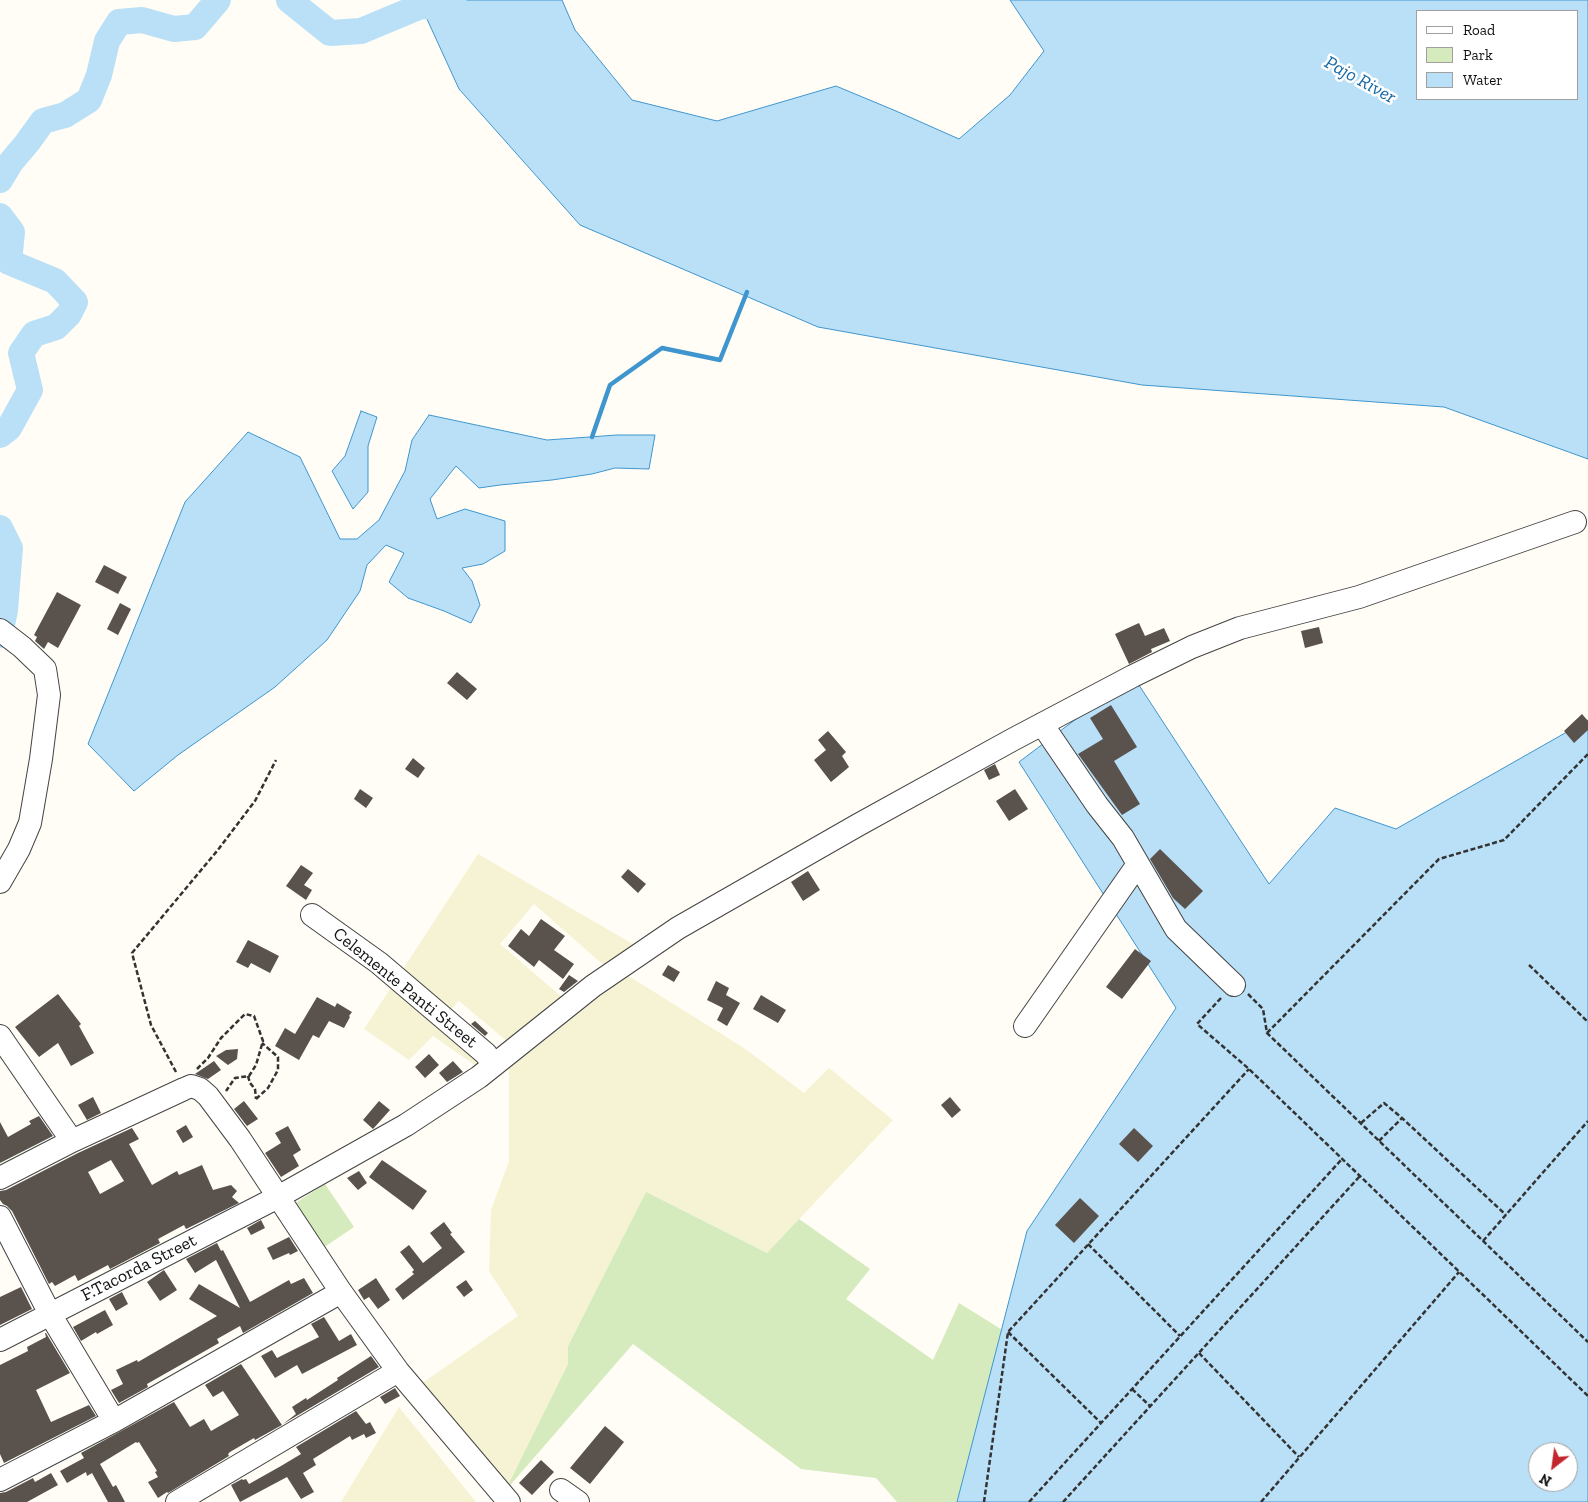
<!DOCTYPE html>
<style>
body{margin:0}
#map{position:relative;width:1588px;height:1502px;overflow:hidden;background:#fffdf5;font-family:"Zilla Slab",serif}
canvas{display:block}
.legend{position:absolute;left:1416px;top:10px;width:162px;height:90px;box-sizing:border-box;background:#fff;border:1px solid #a0a0a0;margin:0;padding:6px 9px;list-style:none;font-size:15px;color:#111}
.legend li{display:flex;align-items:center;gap:10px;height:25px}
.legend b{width:25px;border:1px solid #a0a0a0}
.north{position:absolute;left:1528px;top:1442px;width:50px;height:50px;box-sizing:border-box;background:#fff;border:1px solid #a0a0a0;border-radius:50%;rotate:210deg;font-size:14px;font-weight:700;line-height:20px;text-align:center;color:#111}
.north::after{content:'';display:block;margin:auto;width:18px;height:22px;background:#c4262e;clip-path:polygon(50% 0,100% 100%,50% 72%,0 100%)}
</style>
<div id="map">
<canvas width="1588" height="1502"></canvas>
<ul class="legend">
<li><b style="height:6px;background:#fff"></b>Road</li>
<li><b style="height:14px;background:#d5ebbd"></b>Park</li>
<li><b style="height:14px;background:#b9e0f7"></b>Water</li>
</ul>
<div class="north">N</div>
</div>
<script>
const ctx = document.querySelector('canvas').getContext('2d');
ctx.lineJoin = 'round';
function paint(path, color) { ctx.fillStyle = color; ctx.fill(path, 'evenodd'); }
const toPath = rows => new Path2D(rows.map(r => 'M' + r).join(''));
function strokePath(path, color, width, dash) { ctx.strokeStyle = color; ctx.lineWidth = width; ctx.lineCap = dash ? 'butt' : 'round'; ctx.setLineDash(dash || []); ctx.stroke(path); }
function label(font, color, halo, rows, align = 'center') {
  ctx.font = font + ' "Zilla Slab",serif'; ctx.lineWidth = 5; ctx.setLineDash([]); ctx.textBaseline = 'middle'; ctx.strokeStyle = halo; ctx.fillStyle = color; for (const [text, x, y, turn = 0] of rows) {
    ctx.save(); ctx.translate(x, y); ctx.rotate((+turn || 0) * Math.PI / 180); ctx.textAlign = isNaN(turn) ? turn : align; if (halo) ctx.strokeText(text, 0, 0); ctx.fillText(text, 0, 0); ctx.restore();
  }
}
const farmland = toPath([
 [478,854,638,947,607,968,534,904,500,944,563,998,508,1042,459,1001,441,1019,486,1059,476,1066,433,1036,409,1060,364,1029],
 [627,975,744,1048,804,1093,829,1068,893,1120,767,1253,646,1193,568,1346,568,1364,505,1491,421,1384,518,1316,489,1271,491,1210,509,1161,509,1068],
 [399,1407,476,1502,341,1502]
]);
const green = toPath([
 [325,1184,354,1227,323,1248,294,1204],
 [646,1192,767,1253,799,1219,870,1269,846,1299,933,1360,959,1303,1004,1331,1019,1502,897,1502,876,1478,801,1469,633,1344,505,1491,568,1364,568,1346]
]);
const water = toPath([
 [425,0,562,0,575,30,632,100,717,121,836,86,896,111,959,139,1010,95,1044,51,1010,0,1588,0,1588,459,1444,407,1142,385,818,327,580,225,459,89,421,6,425,0],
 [1417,11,1577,11,1577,99,1417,99,1417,11],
 [361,411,377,417,368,446,368,492,353,509,332,471,345,456,361,411],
 [429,415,547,440,617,435,655,435,649,469,615,468,592,474,552,480,500,485,479,488,456,466,430,499,437,519,465,509,505,521,505,551,483,564,462,568,472,581,480,605,471,623,444,611,408,598,389,582,404,553,386,545,367,565,360,591,327,640,275,687,178,755,134,791,88,744,185,502,248,432,300,457,340,539,357,539,379,520,405,471,412,440,429,415],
 [1133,676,1269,884,1335,808,1396,829,1588,720,1588,1502,957,1502,1027,1231,1176,1008,1019,762,1133,676],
 [1538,1452,1568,1452,1568,1482,1538,1482,1538,1452]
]);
const stream = toPath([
 [592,437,610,385,662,348,720,360,747,292]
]);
const river = toPath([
 [289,0,330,33,361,31,421,6,456,8],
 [0,180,11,162,27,143,43,121,65,115,89,100,99,75,107,41,119,22,142,20,174,29,195,27,218,0],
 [0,216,12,232,9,262,55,281,75,302,69,314,56,327,34,334,21,353,30,390,9,428,0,435],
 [0,528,10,548,5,610,0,635]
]);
const building = toPath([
 [104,565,127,577,118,594,95,582],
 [57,592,81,605,58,648,48,642,44,649,35,641,37,637,34,635],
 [120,603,131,609,118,635,107,629],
 [1139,623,1145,636,1164,628,1170,641,1151,649,1152,652,1129,664,1115,634],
 [1319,627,1323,643,1305,648,1301,631],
 [457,672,477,689,467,700,447,683],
 [1111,705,1137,747,1114,761,1140,804,1122,815,1078,754,1103,739,1090,718],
 [1582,714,1588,721,1588,730,1574,743,1564,731],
 [828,731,846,752,842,756,849,767,831,782,814,760,826,750,818,740],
 [413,758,425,768,418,778,405,769],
 [995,764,1000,775,989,780,984,770],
 [360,789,373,798,366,808,354,799],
 [1015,789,1028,809,1009,821,996,801],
 [1160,849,1203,891,1185,909,1173,898,1150,859],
 [301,865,313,873,304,885,312,890,306,900,286,886],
 [628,869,646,884,638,893,621,877],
 [808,871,820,890,803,901,791,882],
 [541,919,565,936,554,950,574,964,563,979,539,960,534,967,508,946,521,929,529,936],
 [248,940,279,956,270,973,251,963,248,968,236,962],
 [1135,949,1151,961,1122,999,1106,987],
 [668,965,680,972,674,982,662,975],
 [569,975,578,981,564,992,559,989],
 [716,981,729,988,726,995,740,1003,727,1026,717,1020,723,1008,707,1000],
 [58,994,81,1024,79,1026,94,1053,71,1066,58,1043,39,1057,15,1027],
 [761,995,786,1010,778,1023,753,1009],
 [317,997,335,1007,337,1003,352,1012,349,1016,350,1017,344,1028,329,1021,319,1038,313,1035,299,1060,275,1046,285,1028,295,1034],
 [475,1021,488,1033,485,1036,471,1024],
 [238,1049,237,1059,228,1065,216,1056,226,1050],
 [429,1054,439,1065,425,1078,415,1067],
 [214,1061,221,1070,208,1079,195,1074],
 [453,1061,463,1072,447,1082,439,1073],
 [93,1097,101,1113,87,1120,78,1105],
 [950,1097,961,1110,952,1118,941,1105],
 [244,1101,258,1119,247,1126,234,1109],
 [379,1101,390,1110,373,1129,363,1120],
 [39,1116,53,1136,0,1163,0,1122,8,1137,31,1124,29,1121],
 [186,1125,193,1137,183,1143,176,1131],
 [288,1126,301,1150,293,1155,299,1166,281,1177,265,1153,281,1143,275,1133],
 [132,1128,139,1139,129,1144,152,1185,177,1171,179,1175,202,1165,213,1190,231,1185,237,1191,232,1197,239,1203,186,1229,184,1225,158,1239,160,1243,110,1269,108,1265,78,1281,75,1275,55,1286,52,1282,49,1284,12,1211,7,1206,3,1204,0,1200,0,1191,6,1190,78,1153],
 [111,1160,124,1181,100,1194,88,1172],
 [1134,1128,1153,1146,1138,1162,1119,1144],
 [382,1160,427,1191,413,1210,369,1177],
 [359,1171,367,1183,358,1190,347,1178],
 [1080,1198,1099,1216,1074,1243,1055,1225],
 [261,1220,265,1228,251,1235,247,1228],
 [444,1222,452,1233,450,1234,465,1252,403,1300,395,1289,414,1274,412,1272,414,1270,400,1252,409,1245,423,1263,442,1248,430,1233],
 [289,1237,298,1251,290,1255,289,1253,273,1260,267,1248],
 [217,1243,221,1251,223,1250,250,1302,289,1280,291,1284,304,1278,313,1293,243,1333,240,1326,217,1339,219,1343,147,1384,148,1387,119,1403,111,1390,123,1384,116,1370,137,1360,138,1362,217,1316,189,1299,199,1284,240,1308,216,1260,195,1273,186,1259],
 [164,1270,177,1290,160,1301,147,1282],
 [376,1278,390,1300,378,1309,369,1297,364,1300,358,1290],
 [466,1280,473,1290,464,1297,456,1287],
 [21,1287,32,1309,0,1325,0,1297],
 [122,1292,128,1304,116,1311,109,1299],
 [105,1310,113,1325,97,1334,96,1332,81,1341,73,1327],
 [324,1317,339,1341,351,1334,357,1345,302,1374,297,1365,275,1378,261,1356,272,1350,277,1358,319,1337,311,1324],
 [45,1333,46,1333,70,1373,36,1390,51,1422,89,1405,96,1416,4,1463,0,1454,0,1365,28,1351,27,1347,46,1337],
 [371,1356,379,1367,283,1424,296,1414,292,1407,306,1398,307,1400,338,1380,337,1378],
 [241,1364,282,1425,255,1440,254,1438,230,1452,228,1454,229,1456,168,1493,167,1492,158,1498,148,1482,158,1477,155,1472,157,1471,139,1442,137,1443,136,1442,100,1464,113,1487,116,1485,125,1502,108,1502,92,1473,87,1476,86,1472,67,1483,60,1471,84,1458,81,1453,174,1402,190,1427,204,1419,211,1431,239,1415,223,1391,213,1397,205,1385],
 [395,1388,400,1396,385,1404,380,1397],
 [356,1411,366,1424,370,1422,376,1433,366,1438,364,1434,352,1440,350,1436,313,1459,316,1465,303,1473,314,1492,301,1499,287,1477,240,1502,231,1485,242,1479,243,1480,246,1479,249,1484,281,1466,301,1454,296,1447],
 [605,1426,624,1442,590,1484,570,1468],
 [541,1460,554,1472,532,1495,519,1483],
 [51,1473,58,1485,27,1502,0,1502,0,1493,6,1492,33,1478,35,1482]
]);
const path = toPath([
 [1529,965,1588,1022],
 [1248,994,1263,1009,1267,1033,1588,1342],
 [1221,998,1197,1024,1249,1069,1588,1396],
 [1267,1033,1439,859,1504,840,1588,754],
 [197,1069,208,1058,221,1038,245,1014,254,1016,263,1041,256,1065,249,1076,235,1078,226,1091],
 [176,1072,151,1025,132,953,217,851,255,801,276,760],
 [248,1076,250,1083,255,1089,256,1099],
 [256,1099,268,1088,278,1070,278,1057,262,1043],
 [1361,1123,1384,1103,1402,1118,1506,1215],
 [1379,1141,1402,1118],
 [1483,1241,1588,1121],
 [1088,1244,1180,1336],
 [1008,1332,1101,1423],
 [1199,1353,1299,1457],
 [1132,1389,1150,1406],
 [984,1502,1008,1332,1249,1069],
 [1029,1502,1342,1159],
 [1063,1502,1360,1176],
 [1261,1502,1459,1272]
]);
const minor = toPath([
 [0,630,22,647,45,669,49,695,41,759,30,823,19,849,0,882],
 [1042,724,1097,805,1123,838,1176,929,1234,985],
 [312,915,379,963,486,1054,493,1065],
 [1025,1026,1138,864],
 [0,1036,72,1141],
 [0,1178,72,1141,184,1089,191,1086,200,1089,208,1096,240,1139,341,1292,398,1371,509,1502],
 [0,1217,50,1314,114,1421],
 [0,1340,278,1197,406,1125,479,1077,593,986,678,928,858,825,1012,740,1133,676,1192,647,1240,628,1359,597,1575,522],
 [0,1480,114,1421,341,1292],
 [561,1490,578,1502],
 [177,1502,398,1371]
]);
const streetNames = [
 ["Celemente Panti Street",405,988,39],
 ["F.Tacorda Street",139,1268,-27]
];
const waterNames = [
 ["Pajo River",1360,80,29]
];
paint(farmland, '#f6f3d4');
paint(green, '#d5ebbd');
paint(water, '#b9e0f7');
strokePath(water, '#3f96cf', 1);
strokePath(stream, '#3f96cf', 4.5);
strokePath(river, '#b9e0f7', 26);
paint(building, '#5a524d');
strokePath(minor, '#444', 24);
strokePath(path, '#333', 2.5, [5, 2.5]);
strokePath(minor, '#fff', 22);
label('18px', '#111', '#fff', streetNames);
label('italic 19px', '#1768a6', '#fff', waterNames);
</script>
